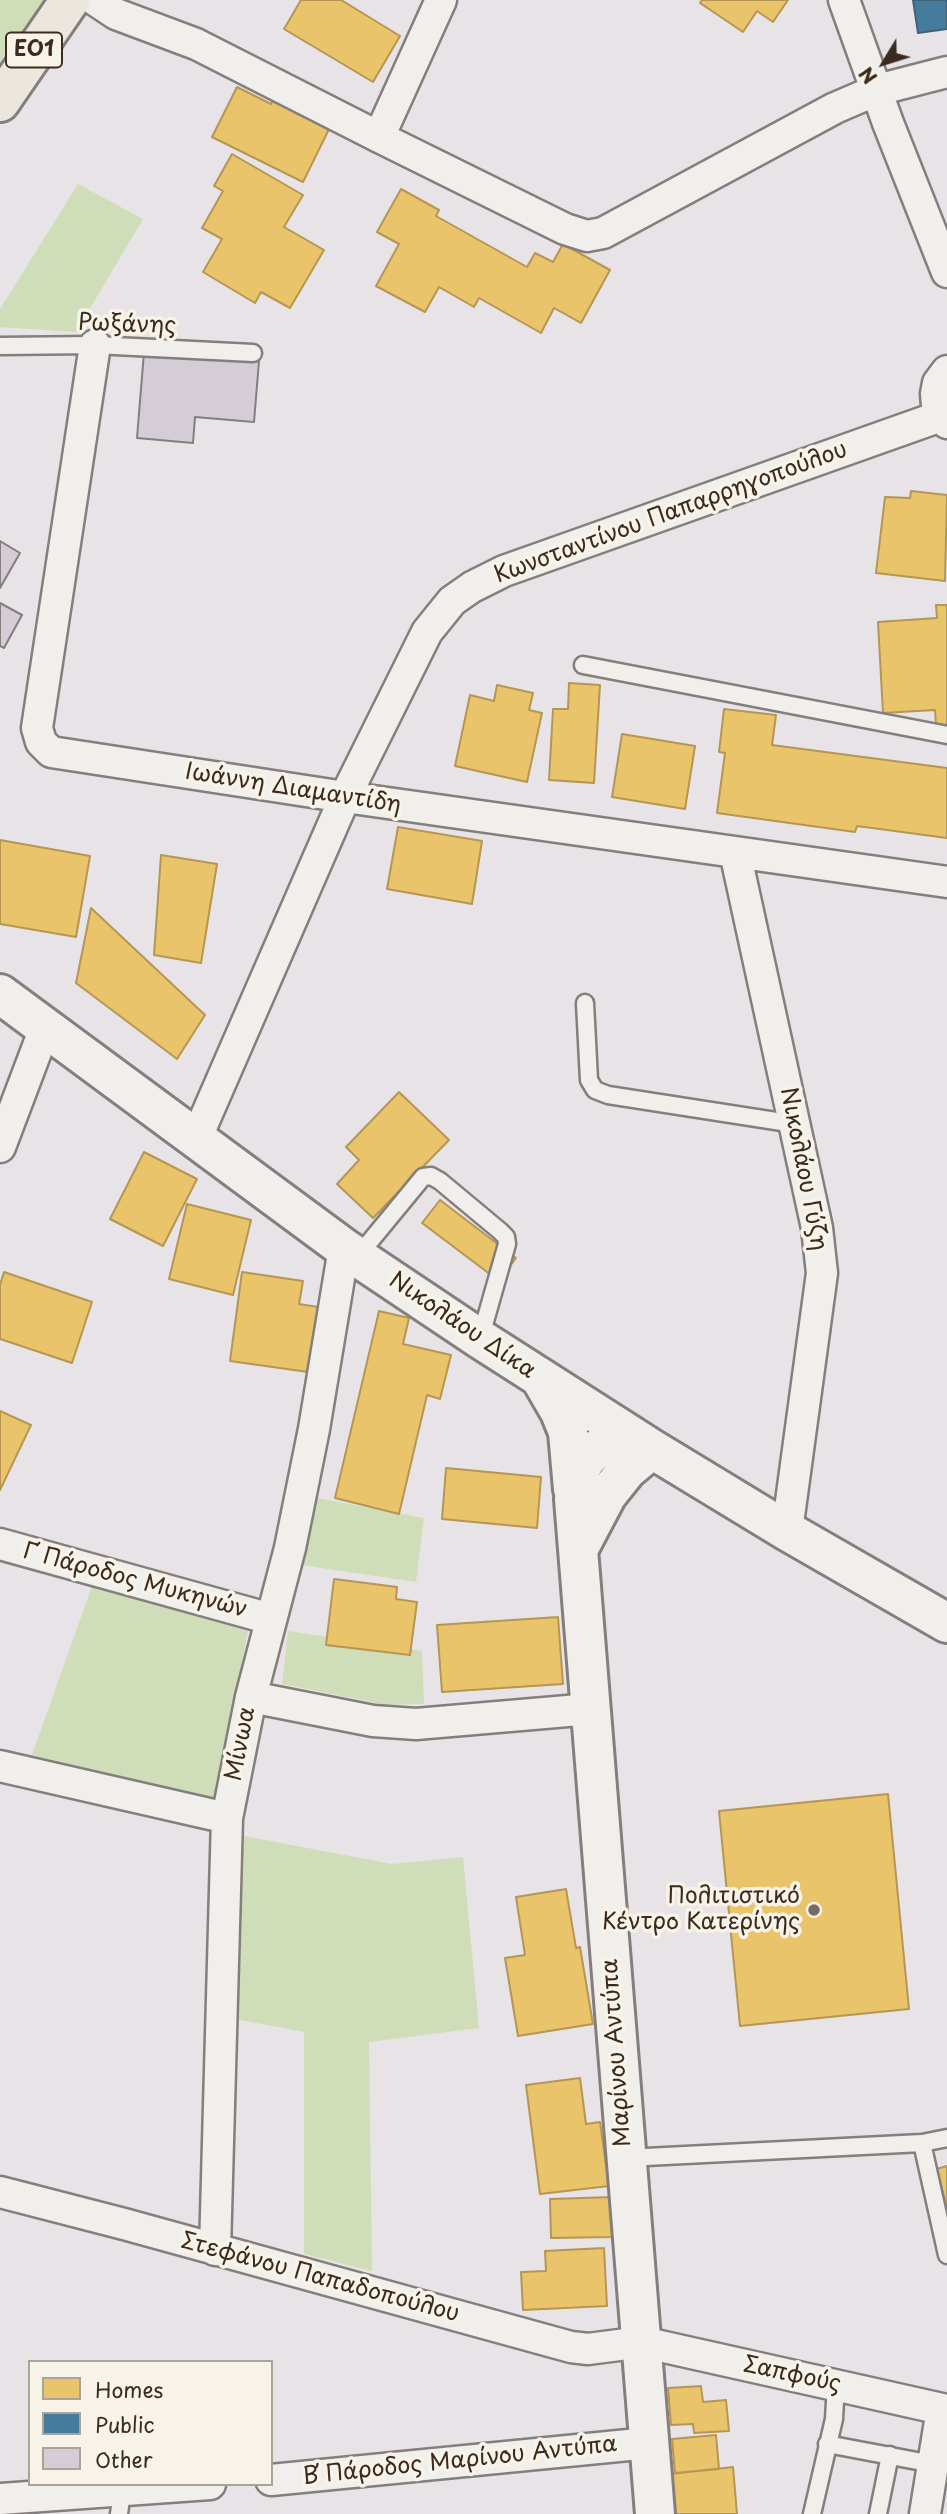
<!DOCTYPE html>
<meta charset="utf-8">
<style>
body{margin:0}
#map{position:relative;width:947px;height:2514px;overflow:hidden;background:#e8e3e7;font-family:"Playpen Sans",sans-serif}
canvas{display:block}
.legend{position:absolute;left:28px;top:2360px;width:245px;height:126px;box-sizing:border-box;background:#f7f3e8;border:2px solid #aca397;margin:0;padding:9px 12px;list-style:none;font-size:21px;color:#3b2a1e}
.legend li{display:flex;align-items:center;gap:14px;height:35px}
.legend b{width:35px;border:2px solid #aca397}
.north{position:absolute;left:849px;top:28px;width:70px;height:70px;-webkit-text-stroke:5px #f7f3e8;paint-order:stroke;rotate:232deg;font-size:19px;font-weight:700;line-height:28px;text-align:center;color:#3b2a1e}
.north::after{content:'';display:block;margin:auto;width:24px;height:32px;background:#3b2a1e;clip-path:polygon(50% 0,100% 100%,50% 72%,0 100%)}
</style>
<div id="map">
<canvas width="947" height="2514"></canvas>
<ul class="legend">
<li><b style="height:19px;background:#e9c46a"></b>Homes</li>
<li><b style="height:19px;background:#457b9d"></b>Public</li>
<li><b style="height:19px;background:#d4cdd7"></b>Other</li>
</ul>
<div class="north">N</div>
</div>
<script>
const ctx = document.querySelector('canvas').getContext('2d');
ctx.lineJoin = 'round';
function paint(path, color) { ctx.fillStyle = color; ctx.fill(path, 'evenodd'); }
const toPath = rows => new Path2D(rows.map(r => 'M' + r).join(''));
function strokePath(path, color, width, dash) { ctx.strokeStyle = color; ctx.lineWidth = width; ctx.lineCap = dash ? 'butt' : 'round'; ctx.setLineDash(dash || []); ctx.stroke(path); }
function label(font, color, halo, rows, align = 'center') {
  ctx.font = font + ' "Playpen Sans",sans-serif'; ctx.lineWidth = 7; ctx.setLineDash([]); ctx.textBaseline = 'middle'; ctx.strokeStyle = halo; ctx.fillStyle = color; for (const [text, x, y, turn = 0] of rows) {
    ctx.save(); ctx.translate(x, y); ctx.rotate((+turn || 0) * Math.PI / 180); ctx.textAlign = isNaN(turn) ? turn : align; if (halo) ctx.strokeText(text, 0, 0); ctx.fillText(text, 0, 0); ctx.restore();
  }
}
const green = toPath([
 [0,0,46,0,0,61],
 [78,184,143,219,76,332,0,327,0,309],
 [317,1498,424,1518,416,1582,301,1565],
 [92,1586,248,1631,217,1799,32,1755],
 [288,1631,422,1651,424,1704,386,1705,282,1684],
 [244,1836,392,1864,463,1857,479,2028,369,2042,372,2271,304,2254,304,2032,230,2018]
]);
const homes = toPath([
 [301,0,341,0,400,36,373,82,284,29,301,0],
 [702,0,788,0,773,22,757,11,743,32,700,3,702,0],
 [237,87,271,104,276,92,333,121,303,182,212,137,237,87],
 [232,154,303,195,284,227,324,250,290,308,261,292,255,303,203,272,222,239,202,228,223,191,214,186,232,154],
 [401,189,439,210,436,216,527,267,535,253,553,262,563,244,610,270,581,323,554,308,541,333,479,298,474,307,439,287,425,312,376,286,399,244,377,232,401,189],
 [911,491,947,495,945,581,876,573,885,497,910,498,911,491],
 [936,605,947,605,947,725,936,726,935,710,883,713,878,622,937,618,936,605],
 [569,683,600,685,594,783,549,780,553,709,568,709,569,683],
 [497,685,533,693,529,710,542,713,527,782,455,766,470,695,494,701,497,685],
 [724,709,776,715,772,745,947,768,947,838,857,826,855,832,717,813,725,753,719,752,724,709],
 [622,734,695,746,685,809,612,797,622,734],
 [398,827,482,841,472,904,387,889,398,827],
 [0,840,90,856,76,937,0,924,0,840],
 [161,855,217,864,201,963,154,955,161,855],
 [91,908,205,1015,177,1059,76,983,91,908],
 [399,1092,449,1140,373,1218,337,1184,359,1160,346,1147,399,1092],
 [144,1152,197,1179,163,1246,110,1219,144,1152],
 [440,1200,516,1258,499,1281,422,1223,440,1200],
 [187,1204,251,1220,233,1295,169,1279,187,1204],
 [4,1272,92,1302,72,1363,0,1339,0,1285,4,1272],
 [242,1272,303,1281,299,1304,331,1309,322,1374,230,1361,242,1272],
 [379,1311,409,1318,403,1344,451,1355,440,1399,427,1395,399,1514,335,1498,379,1311],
 [0,1411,31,1425,0,1490,0,1411],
 [446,1468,541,1477,537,1528,442,1519,446,1468],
 [334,1579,397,1587,396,1599,417,1602,410,1655,326,1645,334,1579],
 [558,1617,563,1684,442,1692,437,1625,558,1617],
 [888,1794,909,2009,740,2026,719,1811,888,1794],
 [566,1889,576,1948,580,1947,593,2024,518,2036,505,1958,525,1955,516,1897,566,1889],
 [580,2078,586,2124,600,2122,609,2186,540,2194,526,2085,580,2078],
 [947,2166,947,2208,936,2169,947,2166],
 [613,2197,614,2237,551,2238,550,2199,613,2197],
 [604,2248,607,2306,523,2310,521,2272,546,2271,545,2251,604,2248],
 [701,2386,703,2402,726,2400,729,2431,694,2433,693,2424,671,2425,668,2388,701,2386],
 [716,2435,719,2469,675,2473,672,2439,716,2435],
 [733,2467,737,2514,674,2514,670,2474,733,2467]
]);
const public = toPath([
 [913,0,947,0,947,29,918,33,913,0]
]);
const building = toPath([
 [144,352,259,361,254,422,195,417,193,443,137,438,144,352],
 [0,541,20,553,0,588,0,541],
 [0,603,22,615,4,648,0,646,0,603]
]);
const lane = toPath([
 [0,346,95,345,253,353],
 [583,665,947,735],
 [585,1003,589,1080,595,1090,608,1095,795,1124],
 [358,1256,423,1177,431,1176,440,1181,500,1231,506,1237,507,1244,480,1339],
 [922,2143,947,2255],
 [626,2158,922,2143,947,2138],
 [827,2444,933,2464],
 [119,2514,122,2491],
 [812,2514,834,2419,836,2384],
 [878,2514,890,2455]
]);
const street = toPath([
 [95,0,116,14,196,44,379,137,565,229,587,236,603,233,835,108,877,90,947,72],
 [844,0,888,123,947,272],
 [379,137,441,0],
 [95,345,37,728,41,742,51,752,345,797,947,882],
 [947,371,938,383,936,394,937,406,947,423],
 [735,852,817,1228,822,1273,787,1531],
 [196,1139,345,797,427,632,452,601,472,587,504,571,941,416],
 [0,1147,45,1028],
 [0,1544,271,1619],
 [251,1697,373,1721,416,1724,591,1709],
 [0,1766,227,1818],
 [0,2192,124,2224,571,2347,588,2349,642,2342,942,2409,925,2514],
 [215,2250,227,1818,251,1697,290,1548,314,1429,344,1248],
 [271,2480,649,2443],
 [0,2499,210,2484]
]);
const secondary = toPath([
 [0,994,344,1248,480,1339,652,1449,787,1531,947,1623],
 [542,1381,560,1412,568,1432,573,1489],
 [652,1449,632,1444,613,1444,595,1450,586,1459,579,1471,574,1499,655,2514],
 [578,1550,607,1495,627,1470,652,1449]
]);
const primary = toPath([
 [0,102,70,0]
]);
const markers = [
 [814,1910,7,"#786b64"]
];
const shields = [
 [34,50,56]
];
const shieldNames = [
 ["ΕΟ1",34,50]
];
const streetNames = [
 ["Ρωξάνης",127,325,2],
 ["Κωνσταντίνου Παπαρρηγοπούλου",671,513,-20],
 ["Ιωάννη Διαμαντίδη",293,789,9],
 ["Νικολάου Γύζη",803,1169,79],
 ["Νικολάου Δίκα",462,1326,34],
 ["Γ΄ Πάροδος Μυκηνών",135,1581,15],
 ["Μίνωα",241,1744,-79],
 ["Μαρίνου Αντύπα",617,2053,-94],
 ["Στεφάνου Παπαδοπούλου",320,2278,15],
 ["Σαπφούς",792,2375,12],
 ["Β΄ Πάροδος Μαρίνου Αντύπα",460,2461,-6]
];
const poiNames = [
 ["Πολιτιστικό",800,1897],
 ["Κέντρο Κατερίνης",800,1923]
];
paint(green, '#cfdeb8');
paint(homes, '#e9c46a');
strokePath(homes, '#b59653', 2);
paint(public, '#457b9d');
strokePath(public, '#426377', 2);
paint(building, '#d4cdd7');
strokePath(building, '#847e7d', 2);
strokePath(lane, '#847e7d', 21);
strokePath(street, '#847e7d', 35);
strokePath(secondary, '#847e7d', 44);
strokePath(primary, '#847e7d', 44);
strokePath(lane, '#f0efec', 16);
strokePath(street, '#f0efec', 30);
strokePath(secondary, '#f0efec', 38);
strokePath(primary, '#ebe6de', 38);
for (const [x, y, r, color] of markers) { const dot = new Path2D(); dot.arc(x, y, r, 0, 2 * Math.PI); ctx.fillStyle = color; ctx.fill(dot); strokePath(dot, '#f7f3e8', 2.5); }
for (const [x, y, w] of shields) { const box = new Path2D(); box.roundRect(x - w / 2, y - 17.5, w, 35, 5); ctx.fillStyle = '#f7f3e8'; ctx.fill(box); strokePath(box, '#3b2a1e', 2); }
label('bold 21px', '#3b2a1e', null, shieldNames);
label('23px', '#3b2a1e', '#f7f3e8', streetNames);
label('23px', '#3b2a1e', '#f7f3e8', poiNames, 'right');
</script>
